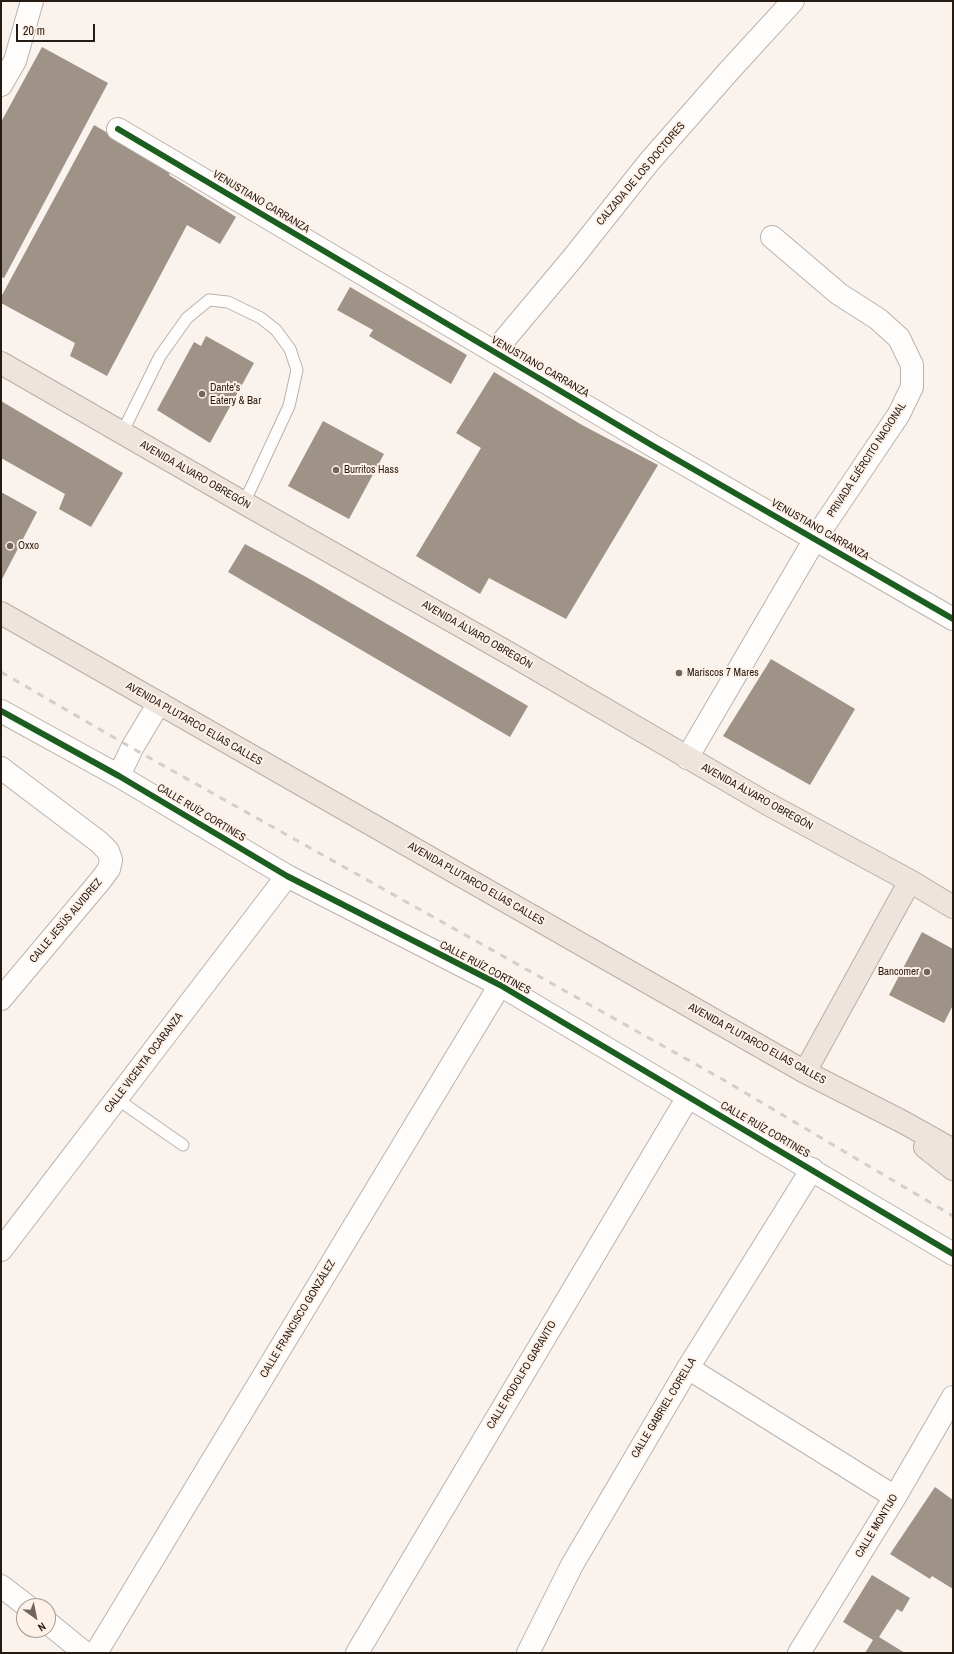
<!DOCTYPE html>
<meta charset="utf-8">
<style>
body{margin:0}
#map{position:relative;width:954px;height:1654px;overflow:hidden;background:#f9f2ed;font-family:"Archivo Narrow",sans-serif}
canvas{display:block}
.frame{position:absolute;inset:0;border:2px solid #261b13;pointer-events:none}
.north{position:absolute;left:16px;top:1598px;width:40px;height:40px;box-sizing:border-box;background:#fef1e8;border:1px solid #a89b93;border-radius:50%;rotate:147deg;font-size:11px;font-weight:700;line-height:16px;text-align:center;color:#261b13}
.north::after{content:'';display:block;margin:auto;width:14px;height:18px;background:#70665f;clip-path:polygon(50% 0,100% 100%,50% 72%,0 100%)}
.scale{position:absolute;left:16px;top:24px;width:79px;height:18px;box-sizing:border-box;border:2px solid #261b13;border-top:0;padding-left:5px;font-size:12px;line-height:14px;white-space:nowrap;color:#261b13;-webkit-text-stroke:3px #fef1e8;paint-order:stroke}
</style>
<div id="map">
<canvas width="954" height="1654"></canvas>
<div class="frame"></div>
<div class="north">N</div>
<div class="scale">20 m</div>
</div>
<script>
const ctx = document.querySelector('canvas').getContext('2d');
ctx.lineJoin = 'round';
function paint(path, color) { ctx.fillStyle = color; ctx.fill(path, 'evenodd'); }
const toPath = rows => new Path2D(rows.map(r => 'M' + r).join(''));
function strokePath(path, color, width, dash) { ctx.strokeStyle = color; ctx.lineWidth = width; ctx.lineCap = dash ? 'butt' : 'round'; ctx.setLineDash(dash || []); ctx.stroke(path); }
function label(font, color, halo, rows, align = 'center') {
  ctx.font = font + ' "Archivo Narrow",sans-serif'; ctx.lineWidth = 4; ctx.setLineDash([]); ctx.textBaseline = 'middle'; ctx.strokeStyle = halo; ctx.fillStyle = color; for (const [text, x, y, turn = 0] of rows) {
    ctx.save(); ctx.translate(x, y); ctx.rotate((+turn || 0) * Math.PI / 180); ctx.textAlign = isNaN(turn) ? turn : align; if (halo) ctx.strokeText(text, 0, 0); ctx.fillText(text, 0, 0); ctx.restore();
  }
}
const building = toPath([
 [42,47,108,83,4,278,1,277,1,122],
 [94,125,171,170,169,175,236,217,220,244,187,225,107,376,70,356,75,343,1,303,1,297],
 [350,287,467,355,451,384,369,336,373,330,337,310],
 [206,336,254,363,210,443,157,410,194,342,201,346],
 [494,372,582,425,658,465,566,619,489,578,480,594,416,556,481,448,456,433],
 [1,401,123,473,91,527,59,509,65,494,1,458],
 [323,421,384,454,349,519,288,486],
 [1,492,37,512,1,581],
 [245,544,308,578,528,706,510,737,228,572],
 [771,659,855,709,810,785,723,736],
 [922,932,953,949,953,1005,944,1023,889,995],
 [935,1487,953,1500,953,1589,932,1576,930,1579,890,1554],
 [872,1575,910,1598,902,1612,897,1609,879,1637,905,1653,865,1653,873,1640,843,1622]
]);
const service = toPath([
 [122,433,160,356,187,318,209,300,228,302,261,318,276,330,290,349,297,370,289,406,244,503],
 [117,1099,183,1145]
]);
const minor = toPath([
 [1,85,15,61,32,1],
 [118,129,655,447,953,619],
 [494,352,572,259,649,162,728,72,793,1],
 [687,758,815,539,899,414,912,387,912,365,899,338,878,319,839,294,772,237],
 [1,768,99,842,108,851,111,860,109,869,100,881,1,999],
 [1,1250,287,876],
 [688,1368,895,1497],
 [1,1586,27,1606],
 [48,1623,85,1653],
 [96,1653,500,985],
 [357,1653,688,1097],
 [528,1653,572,1565,688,1368,812,1169],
 [799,1653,895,1497,953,1397]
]);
const tertiary = toPath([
 [1,711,119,776,287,876,500,985,953,1254],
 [119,776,132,748,159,703]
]);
const trunk = toPath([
 [1,363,244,503,512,655,766,803,910,881,953,907],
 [1,613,805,1072,903,1122,953,1150],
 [805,1072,910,881],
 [925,1147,953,1169]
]);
const rail = toPath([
 [1,672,132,748,722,1079,953,1216]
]);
const cycleway = toPath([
 [118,129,655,447,953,619],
 [1,711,119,776,287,876,500,985,953,1254]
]);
const markers = [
 [202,394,4,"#70665f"],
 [336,470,4,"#70665f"],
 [10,546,4,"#70665f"],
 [679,673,4,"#70665f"],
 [927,972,4,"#70665f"]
];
const streetNames = [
 ["CALZADA DE LOS DOCTORES",641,174,-50],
 ["VENUSTIANO CARRANZA",261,202,31],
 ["VENUSTIANO CARRANZA",540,367,30],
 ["PRIVADA EJÉRCITO NACIONAL",867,460,-57],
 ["AVENIDA ÁLVARO OBREGÓN",195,475,30],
 ["VENUSTIANO CARRANZA",820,530,30],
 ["AVENIDA ÁLVARO OBREGÓN",477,635,30],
 ["AVENIDA PLUTARCO ELÍAS CALLES",194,724,30],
 ["AVENIDA ÁLVARO OBREGÓN",757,797,29],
 ["CALLE RUÍZ CORTINES",201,813,31],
 ["AVENIDA PLUTARCO ELÍAS CALLES",476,884,30],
 ["CALLE JESÚS ALVIDREZ",66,921,-50],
 ["CALLE RUÍZ CORTINES",485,968,28],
 ["AVENIDA PLUTARCO ELÍAS CALLES",757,1044,29],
 ["CALLE VICENTA OCARANZA",144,1063,-53],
 ["CALLE RUÍZ CORTINES",765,1130,30],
 ["CALLE FRANCISCO GONZÁLEZ",298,1319,-59],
 ["CALLE RODOLFO GARAVITO",522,1375,-59],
 ["CALLE GABRIEL CORELLA",664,1408,-59],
 ["CALLE MONTIJO",877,1526,-59]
];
const poiNames = [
 ["Dante's",210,388],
 ["Eatery & Bar",210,401],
 ["Burritos Hass",344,470],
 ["Oxxo",18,546],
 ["Mariscos 7 Mares",687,673],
 ["Bancomer",919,972,"right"]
];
paint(building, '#9f9388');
strokePath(service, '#bbb2ac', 13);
strokePath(minor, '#bbb2ac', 24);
strokePath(tertiary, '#bbb2ac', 24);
strokePath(trunk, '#bbada3', 24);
strokePath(service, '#fefdfc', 11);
strokePath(minor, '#fefdfc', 22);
strokePath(tertiary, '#fefdfc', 22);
strokePath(trunk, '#ede4de', 22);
strokePath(rail, '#d1cfce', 3, [7, 7]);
strokePath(cycleway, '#1b5e20', 6);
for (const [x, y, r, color] of markers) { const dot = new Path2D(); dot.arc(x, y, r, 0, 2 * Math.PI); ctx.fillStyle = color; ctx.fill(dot); strokePath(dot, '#fef1e8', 1.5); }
label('11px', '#261b13', '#fef1e8', streetNames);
label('11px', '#261b13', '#fef1e8', poiNames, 'left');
</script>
